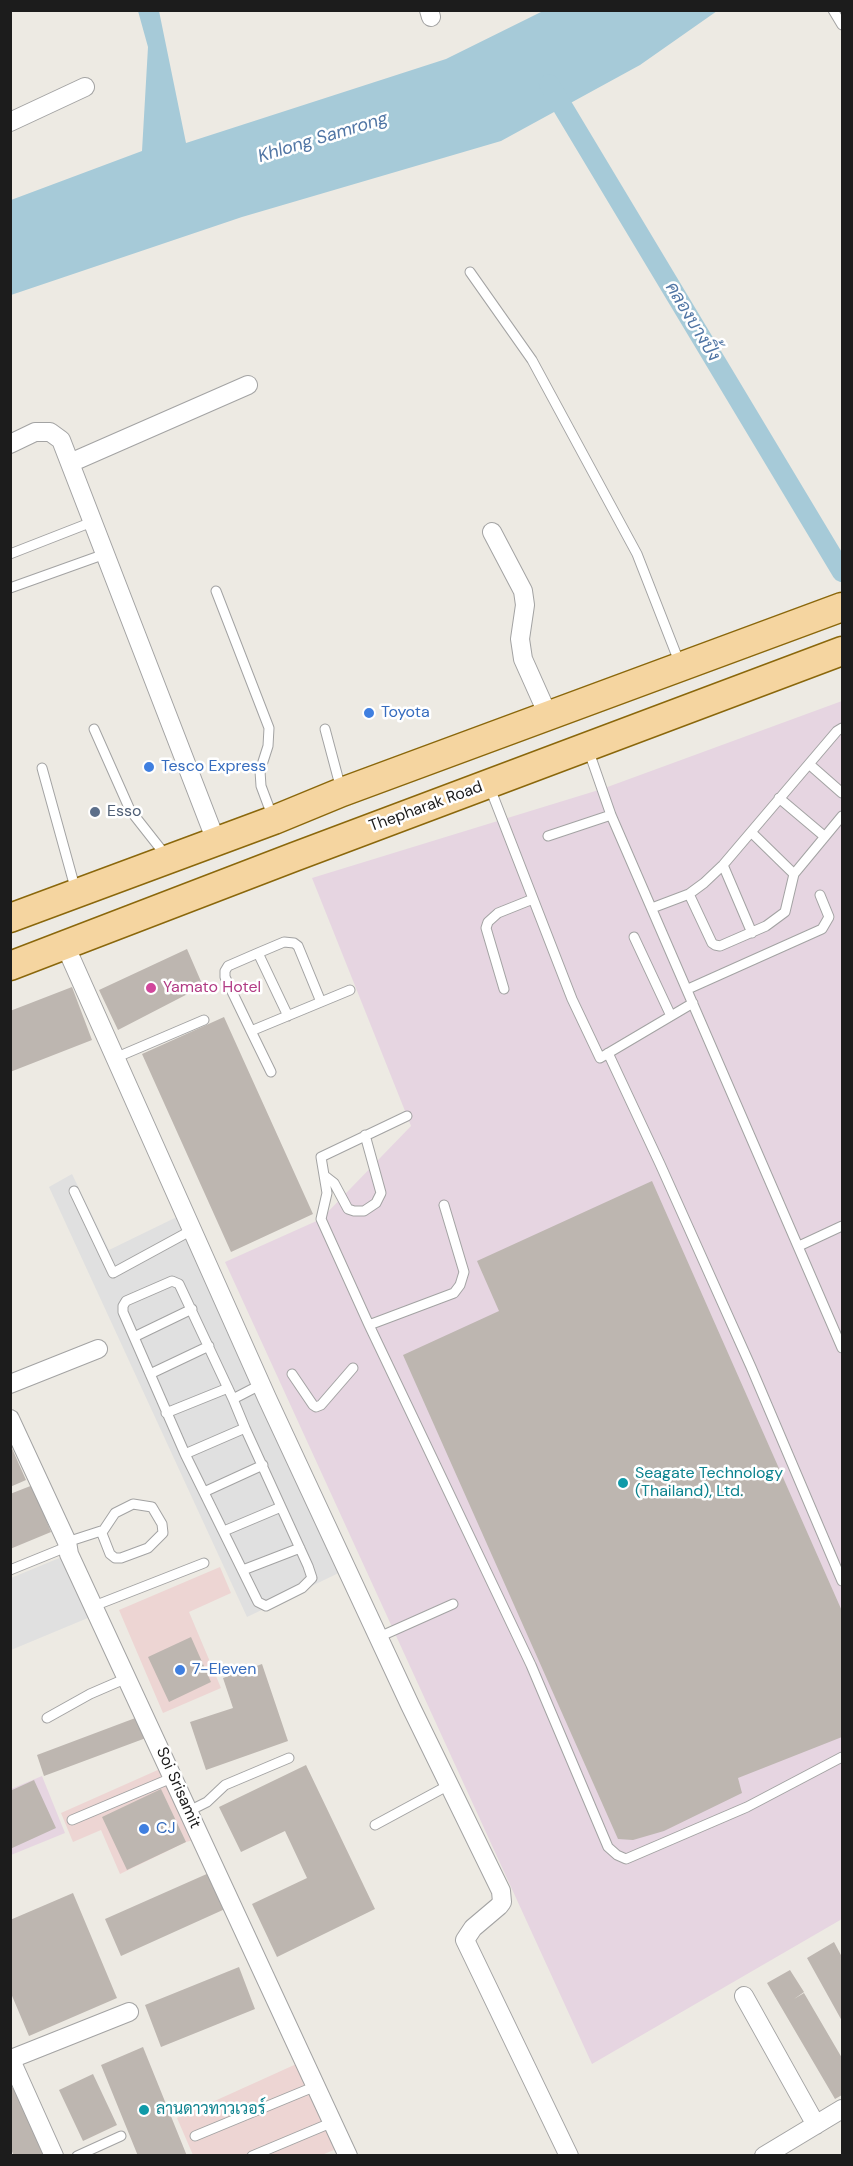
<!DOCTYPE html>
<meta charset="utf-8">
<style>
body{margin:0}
#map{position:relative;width:853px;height:2166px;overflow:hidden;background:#edeae3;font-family:"DM Sans",sans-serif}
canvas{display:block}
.frame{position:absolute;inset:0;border:12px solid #1c1c1c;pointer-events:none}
</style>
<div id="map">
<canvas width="853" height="2166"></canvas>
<div class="frame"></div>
</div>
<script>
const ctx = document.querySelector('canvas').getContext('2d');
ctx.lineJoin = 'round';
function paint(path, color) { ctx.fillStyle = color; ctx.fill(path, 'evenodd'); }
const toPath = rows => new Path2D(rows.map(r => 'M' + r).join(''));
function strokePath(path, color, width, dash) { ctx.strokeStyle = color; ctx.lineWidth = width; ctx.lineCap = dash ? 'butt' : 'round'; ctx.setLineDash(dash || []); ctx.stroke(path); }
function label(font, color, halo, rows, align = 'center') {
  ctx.font = font + ' "DM Sans",Sarabun,sans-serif'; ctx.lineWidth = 5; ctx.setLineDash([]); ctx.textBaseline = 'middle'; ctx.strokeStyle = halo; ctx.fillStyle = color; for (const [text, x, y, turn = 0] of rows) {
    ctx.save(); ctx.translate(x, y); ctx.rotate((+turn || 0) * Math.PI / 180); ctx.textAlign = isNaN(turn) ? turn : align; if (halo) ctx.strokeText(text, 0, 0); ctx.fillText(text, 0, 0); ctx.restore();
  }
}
const commercial = toPath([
 [220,1567,231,1593,189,1612,221,1688,163,1713,119,1610],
 [169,1765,201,1838,186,1842,120,1874,101,1830,73,1842,61,1813],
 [303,2061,343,2146,322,2155,193,2155,177,2118]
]);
const industrial = toPath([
 [842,701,842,1919,592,2064,225,1262,321,1219,411,1126,312,878,602,789],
 [42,1776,65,1833,11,1855,11,1789]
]);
const parking = toPath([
 [72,1174,109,1250,185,1213,347,1569,247,1617,49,1187],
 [69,1554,95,1615,11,1650,11,1578]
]);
const water = toPath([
 [138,11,159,11,186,143,446,59,543,11,717,11,640,65,501,141,242,217,11,295,11,200,142,151,148,47]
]);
const canal = toPath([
 [549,84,842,572]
]);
const building = toPath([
 [187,949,203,986,118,1030,99,990],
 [72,987,92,1040,10,1072,10,1011],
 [224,1017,313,1214,231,1252,142,1054],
 [652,1181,842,1611,842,1737,738,1778,742,1793,664,1831,633,1840,618,1839,403,1355,499,1311,477,1261],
 [10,1444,26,1480,10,1487],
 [33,1485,51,1532,10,1549,10,1494],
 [191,1637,211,1682,169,1702,148,1657],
 [262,1664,288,1741,206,1770,190,1722,233,1708,223,1678],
 [138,1717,154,1735,44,1776,37,1755],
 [306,1765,375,1909,277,1957,252,1904,307,1878,285,1831,241,1852,219,1807],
 [34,1780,56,1828,10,1849,10,1791],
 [161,1789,186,1842,127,1870,102,1817],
 [209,1873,225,1909,121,1956,105,1919],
 [73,1893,117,1998,29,2036,10,1991,10,1920],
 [834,1942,842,1957,842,2021,807,1958],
 [239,1967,255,2009,161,2047,145,2005],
 [790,1970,804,1992,794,1999,804,1993,842,2058,842,2095,835,2099,767,1983],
 [143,2047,187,2156,138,2156,101,2065],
 [93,2074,117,2125,83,2141,59,2090],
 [21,2084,52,2151,43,2156,14,2156,10,2147,10,2089]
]);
const lane = toPath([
 [833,10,842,25],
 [470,272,532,360,637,554,680,664],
 [10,554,92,522],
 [10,588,105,554],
 [216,591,269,728,268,746,260,771,261,786,273,818],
 [94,729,130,810,167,857],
 [325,729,341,789],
 [588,749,611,815,842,1348],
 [809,764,842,793],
 [42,768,76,891],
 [490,788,572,999,600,1058,693,1003],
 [779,798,824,836],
 [751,832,794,874],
 [548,836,611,815],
 [723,865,752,933],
 [689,894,712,943,715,945,720,946,766,926,785,912,794,874,842,816],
 [652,908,689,894,704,883,723,865,837,731,842,728],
 [634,937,671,1016],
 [258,953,288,1016],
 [504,989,486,928,488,922,498,913,533,899],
 [688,989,822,929,829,917,820,895],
 [251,1031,225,977,225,971,228,966,258,953,284,942,294,943,298,946,321,1002],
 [608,1053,660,1164,751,1367,842,1581],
 [115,1058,204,1020],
 [271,1072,251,1031,350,990],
 [407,1116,321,1157,327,1193,321,1219,369,1325,531,1665,608,1847,617,1855,626,1859,747,1807,842,1757],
 [325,1176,334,1183,348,1209,354,1211,364,1211,376,1203,381,1193,365,1135],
 [74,1191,113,1273,192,1230],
 [799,1246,842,1226],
 [369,1325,454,1293,460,1285,464,1272,444,1205],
 [134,1337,192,1309],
 [150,1374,209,1346],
 [292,1374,313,1405,316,1407,321,1405,353,1368],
 [233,1399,179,1284,172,1281,126,1301,123,1306,123,1312,185,1454,245,1428,233,1399,262,1384],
 [166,1413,228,1388],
 [185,1454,258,1602,266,1606,302,1588,312,1578,308,1566,245,1428],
 [204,1492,263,1465],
 [224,1531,281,1507],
 [67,1542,101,1531,103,1531,115,1513,133,1504,152,1507,162,1524,163,1533,148,1548,121,1558,115,1558,110,1554,101,1531],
 [10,1570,69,1546],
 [243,1570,300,1548],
 [94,1606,204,1563],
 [379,1637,453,1604],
 [47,1718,90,1694,127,1678],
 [189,1811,207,1802,225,1785,289,1758],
 [72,1820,174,1777],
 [375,1825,449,1785],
 [195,2136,316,2086],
 [77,2156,121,2136],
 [252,2156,333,2122]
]);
const street = toPath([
 [429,10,431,17],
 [10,122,85,87],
 [10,444,35,432,50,432,61,440,216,841],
 [70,463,248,385],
 [492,532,523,591,525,605,520,639,523,659,548,715],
 [65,945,267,1398,410,1705,501,1891,502,1902,499,1906,473,1928,465,1940,569,2156],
 [10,1384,98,1349],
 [10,1419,67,1542,69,1554,348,2156],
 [744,1996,816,2125],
 [10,2058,54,2156],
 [11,2059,129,2012],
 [764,2156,842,2109]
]);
const primary = toPath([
 [10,918,274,820,342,792,842,607],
 [10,966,294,857,842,651]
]);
const markers = [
 [369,713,6,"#3f7fe0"],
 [149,767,6,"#3f7fe0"],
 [95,812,6,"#5c6f8a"],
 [151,988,6,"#d1479c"],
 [623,1483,6,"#0f9aa8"],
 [180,1670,6,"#3f7fe0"],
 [144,1829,6,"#3f7fe0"],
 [144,2110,6,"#0f9aa8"]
];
const shopNames = [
 ["Toyota",381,713],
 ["Tesco Express",161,767],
 ["7-Eleven",192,1670],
 ["CJ",156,1829]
];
const streetNames = [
 ["Thepharak Road",426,807,-20],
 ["Soi Srisamit",178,1788,66]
];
const serviceNames = [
 ["Esso",107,812]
];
const hotelNames = [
 ["Yamato Hotel",163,988]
];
const cultureNames = [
 ["Seagate Technology",635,1474],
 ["(Thailand), Ltd.",635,1492],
 ["ลานดาวทาวเวอร์",156,2110]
];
const waterNames = [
 ["Khlong Samrong",323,138,-17],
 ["คลองบางปิ้ง",692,322,59]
];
paint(commercial, '#edd5d3');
paint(industrial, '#e6d5e1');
paint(parking, '#e0e0e0');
paint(water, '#a6cad8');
strokePath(canal, '#a6cad8', 20);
paint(building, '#bdb6b0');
strokePath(lane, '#a3a3a3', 11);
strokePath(street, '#a3a3a3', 20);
strokePath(primary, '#8a670b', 31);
strokePath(lane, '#fff', 9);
strokePath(street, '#fff', 18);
strokePath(primary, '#f5d5a0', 28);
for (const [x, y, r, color] of markers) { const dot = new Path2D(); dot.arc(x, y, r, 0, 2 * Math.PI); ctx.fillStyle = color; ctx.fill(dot); strokePath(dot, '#fff', 2); }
label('16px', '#366cbe', '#fff', shopNames, 'left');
label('16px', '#1c1c1c', '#fff', streetNames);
label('16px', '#4e5e75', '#fff', serviceNames, 'left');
label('16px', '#b23c85', '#fff', hotelNames, 'left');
label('16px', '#0d838f', '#fff', cultureNames, 'left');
label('italic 18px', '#5075a4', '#fff', waterNames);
</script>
